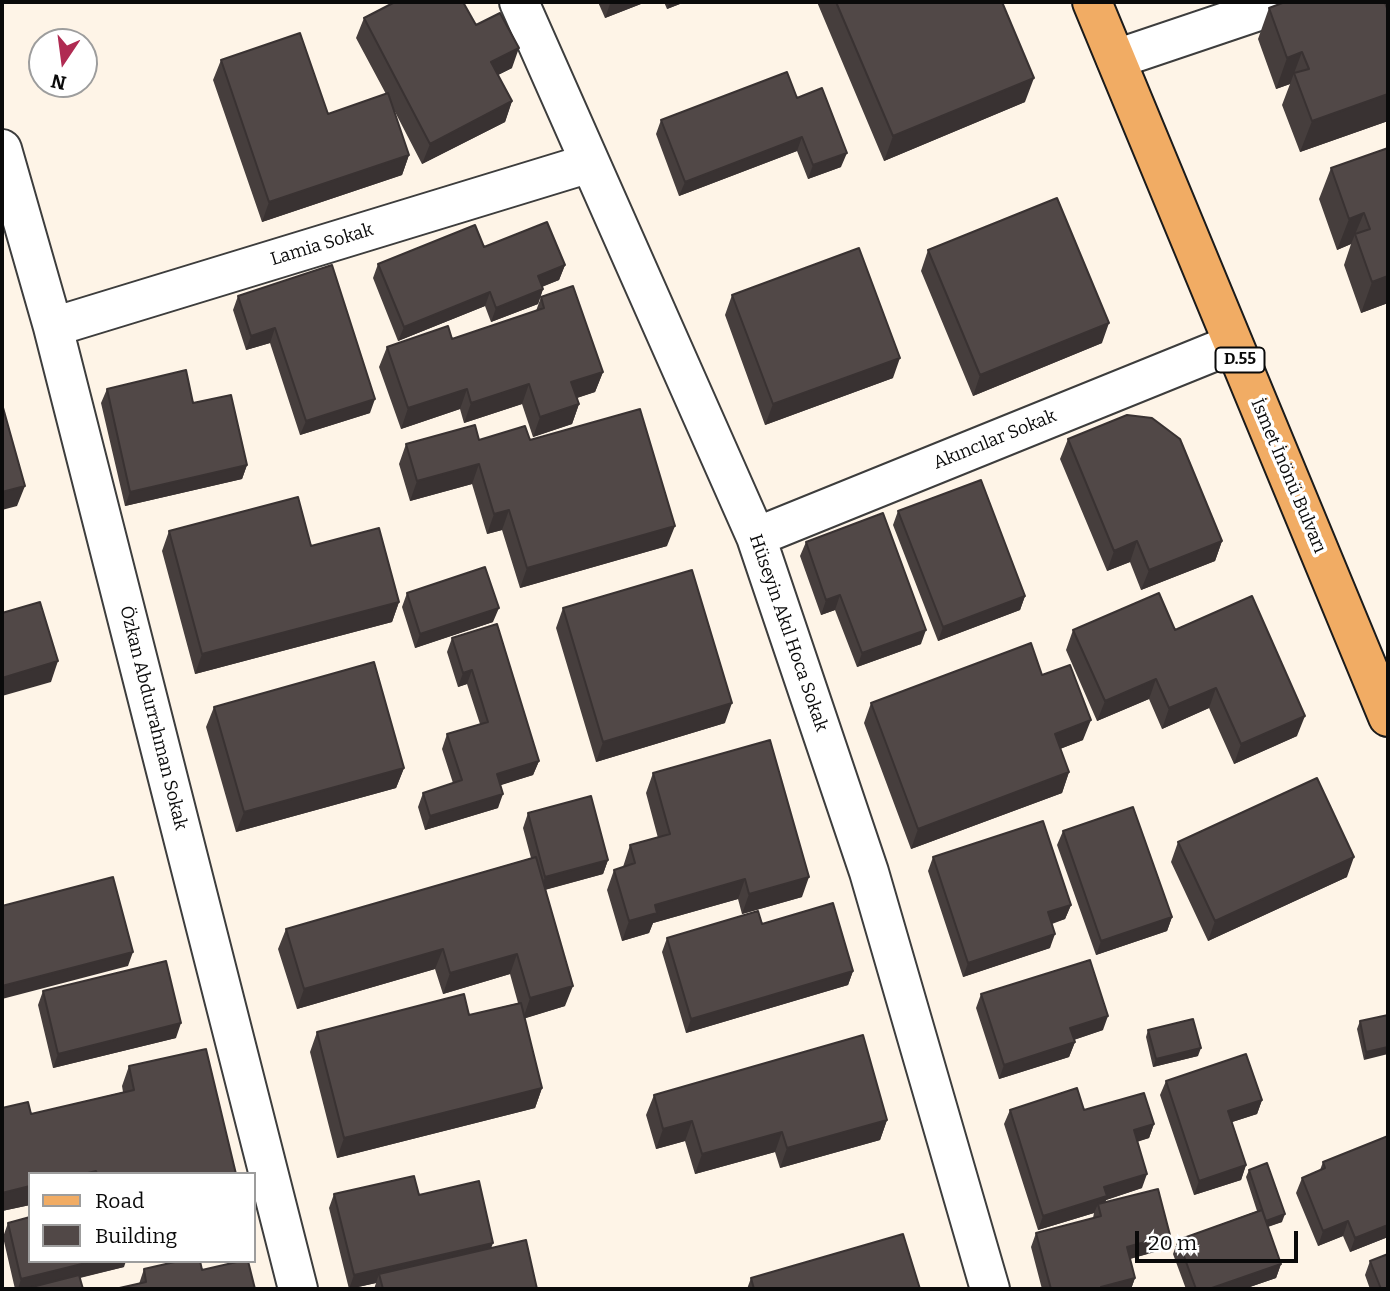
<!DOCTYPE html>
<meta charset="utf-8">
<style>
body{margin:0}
#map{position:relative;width:1390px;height:1291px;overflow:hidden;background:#fef4e7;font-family:Bitter,serif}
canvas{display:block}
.frame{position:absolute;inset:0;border:4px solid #0a0a0a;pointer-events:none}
.legend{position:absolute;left:28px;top:1172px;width:228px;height:91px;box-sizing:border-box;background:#fff;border:2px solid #9d9d9d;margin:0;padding:9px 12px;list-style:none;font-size:21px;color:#0a0a0a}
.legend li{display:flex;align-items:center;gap:14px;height:35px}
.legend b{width:35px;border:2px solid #9d9d9d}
.north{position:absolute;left:28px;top:28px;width:70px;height:70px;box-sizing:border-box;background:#fff;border:2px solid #9d9d9d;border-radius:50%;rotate:193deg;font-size:19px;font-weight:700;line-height:28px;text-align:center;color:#0a0a0a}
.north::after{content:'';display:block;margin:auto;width:24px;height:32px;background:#b02b52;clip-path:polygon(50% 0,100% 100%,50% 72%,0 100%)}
.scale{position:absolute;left:1135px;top:1231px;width:163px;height:32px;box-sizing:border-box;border:4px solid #0a0a0a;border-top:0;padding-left:9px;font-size:21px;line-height:24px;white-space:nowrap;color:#0a0a0a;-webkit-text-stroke:5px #fff;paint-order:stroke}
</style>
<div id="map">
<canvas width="1390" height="1291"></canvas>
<div class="frame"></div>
<ul class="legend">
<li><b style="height:9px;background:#f1ac64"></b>Road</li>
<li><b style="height:19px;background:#514847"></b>Building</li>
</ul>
<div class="north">N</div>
<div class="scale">20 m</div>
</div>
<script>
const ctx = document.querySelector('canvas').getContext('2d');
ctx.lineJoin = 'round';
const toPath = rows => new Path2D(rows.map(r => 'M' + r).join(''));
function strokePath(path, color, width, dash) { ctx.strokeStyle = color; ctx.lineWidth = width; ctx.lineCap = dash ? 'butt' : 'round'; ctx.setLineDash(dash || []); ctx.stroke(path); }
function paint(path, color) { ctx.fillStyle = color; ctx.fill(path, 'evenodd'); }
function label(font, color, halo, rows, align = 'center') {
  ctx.font = font + ' Bitter,serif'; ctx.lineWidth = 7; ctx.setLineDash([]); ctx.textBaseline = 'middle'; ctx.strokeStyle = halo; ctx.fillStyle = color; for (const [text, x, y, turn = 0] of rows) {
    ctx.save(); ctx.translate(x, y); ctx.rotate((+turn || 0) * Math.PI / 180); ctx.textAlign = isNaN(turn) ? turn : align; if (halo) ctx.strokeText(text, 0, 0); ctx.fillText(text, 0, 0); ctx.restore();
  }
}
const minor = toPath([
 [519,2,756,537,869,872,990,1289],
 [1116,59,1285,2],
 [2,149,53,327,298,1289],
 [53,327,590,163],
 [756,537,1233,344]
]);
const primary = toPath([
 [1092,2,1388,717]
]);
const wall = toPath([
 [598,2,646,2,605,18],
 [664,2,685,2,667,9],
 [817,2,1002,2,1025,102,884,161],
 [1388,2,1388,121,1300,152,1282,105,1290,84,1276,89,1258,39,1269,8],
 [364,18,476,25,512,68,498,75,512,101,505,122,422,164,393,108,409,155,402,175,262,222,213,80,221,60,328,114,386,94,356,38],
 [797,98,841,167,808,179,797,151,679,196,656,134,661,120],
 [1388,148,1388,303,1361,313,1344,265,1351,244,1337,250,1319,199,1331,168],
 [484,247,565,265,559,280,542,287,543,289,538,304,491,322,485,306,398,341,373,278,378,264],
 [928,250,1102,343,973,396,921,271],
 [732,295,893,378,765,425,725,315],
 [238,296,370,413,300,435,270,343,246,350,233,310],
 [541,297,603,372,595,392,577,398,579,404,572,424,533,437,522,404,464,423,460,409,401,429,379,367,387,347,452,339,536,311],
 [107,389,193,403,247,465,242,479,125,506,101,403],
 [1068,439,1222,541,1215,561,1141,590,1130,562,1107,571,1060,459],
 [479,440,530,440,667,546,520,588,502,530,487,534,472,484,410,501,399,464,406,444],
 [898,511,1025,596,1020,610,938,641,893,525],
 [169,531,311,546,399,602,392,622,195,674,162,551],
 [806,542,921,644,857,667,835,610,821,615,800,556],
 [407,593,493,622,415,648,402,607],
 [563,608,725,723,596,762,556,628],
 [1073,630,1175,630,1297,736,1234,764,1209,708,1162,729,1149,699,1097,721,1066,650],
 [452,638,539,761,533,775,500,785,498,808,425,830,418,807,423,793,453,783,442,749,447,734,480,724,467,684,458,687,447,652],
 [1042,675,1083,740,1060,749,1069,772,1062,793,911,849,864,723,871,703],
 [214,707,404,768,396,788,236,832,206,727],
 [653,773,802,897,742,914,738,899,653,923,649,933,622,941,607,890,614,870,623,867,630,845,658,838,646,793],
 [528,813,608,860,603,874,545,890,565,1006,525,1018,542,1088,535,1108,337,1158,310,1052,317,1032,469,1015,518,1003,510,974,443,994,435,969,297,1009,278,949,286,929,531,858,523,828],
 [1063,831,1172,917,1167,931,1096,955,1057,845],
 [1178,842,1347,877,1208,941,1171,862],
 [933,857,1071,905,1065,919,1052,924,1050,948,963,977,928,871],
 [762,924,853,971,848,985,686,1033,662,952,667,938],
 [43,991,176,1038,53,1068,38,1005],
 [981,994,1103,1030,1074,1040,1075,1042,1069,1057,999,1079,976,1008],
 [1388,1015,1364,1060,1357,1029,1360,1021],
 [1148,1030,1198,1056,1153,1067,1146,1037],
 [129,1066,236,1174,30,1174,30,1205,2,1211,31,1114,123,1092,122,1086],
 [1166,1081,1262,1100,1257,1114,1232,1122,1246,1165,1241,1180,1194,1195,1160,1095],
 [654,1095,887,1120,880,1140,780,1168,775,1152,695,1174,685,1141,656,1149,646,1115],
 [1010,1110,1084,1110,1154,1124,1149,1138,1137,1142,1142,1188,1106,1200,1105,1202,1165,1249,1130,1259,1135,1278,1131,1289,1042,1289,1031,1247,1036,1233,1093,1218,1094,1213,1038,1230,1004,1124],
 [1323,1162,1388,1237,1350,1252,1343,1236,1318,1246,1296,1193,1302,1178,1320,1170],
 [1249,1170,1282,1222,1268,1227,1281,1264,1276,1278,1244,1289,1186,1289,1173,1254,1178,1240,1257,1211,1246,1177],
 [334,1194,419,1195,491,1248,537,1289,374,1289,376,1283,349,1289,329,1208],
 [8,1223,124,1267,80,1278,83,1289,15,1289,3,1237],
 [1370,1261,1388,1289,1370,1289,1365,1275],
 [144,1269,202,1270,139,1284],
 [751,1278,920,1289,747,1289]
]);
const shadedWall = toPath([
 [616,2,646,2,605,18,610,4],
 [670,2,685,2,667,9],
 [519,48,512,68,484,82,491,62],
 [1302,52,1290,84,1276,89,1287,58],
 [1034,78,1025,102,884,161,893,136],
 [1388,94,1388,121,1300,152,1312,121],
 [512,101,505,122,422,164,430,144],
 [802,137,797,151,679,196,685,182],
 [847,153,841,167,808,179,813,165],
 [409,155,402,175,262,222,269,202],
 [1364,213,1351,244,1337,250,1349,219],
 [565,265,559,280,533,290,538,276],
 [1388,276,1388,303,1361,313,1372,282],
 [543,289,538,304,491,322,496,308],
 [490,292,485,306,398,341,404,327],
 [1109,323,1102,343,973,396,980,375],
 [275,328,270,343,246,350,251,336],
 [900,358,893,378,765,425,773,404],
 [603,372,595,392,564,402,571,382],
 [529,384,522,404,464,423,471,403],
 [467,389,460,409,401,429,408,408],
 [375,399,370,413,300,435,306,421],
 [579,404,572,424,533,437,540,417],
 [479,464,472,484,410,501,417,481],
 [247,465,242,479,125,506,130,492],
 [25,486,17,506,2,510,2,492],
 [509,510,502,530,487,534,494,514],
 [675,526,667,546,520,588,527,568],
 [1137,541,1130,562,1107,571,1114,551],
 [1222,541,1215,561,1141,590,1149,570],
 [840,595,835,610,821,615,826,600],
 [1025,596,1020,610,938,641,943,627],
 [399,602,392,622,195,674,202,654],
 [499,608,493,622,415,648,420,634],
 [926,630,921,644,857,667,862,653],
 [58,661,51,682,2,696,2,678],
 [472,670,467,684,458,687,463,673],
 [1156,679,1149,699,1097,721,1105,701],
 [1216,688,1209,708,1162,729,1169,708],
 [732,703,725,723,596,762,603,742],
 [1305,716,1297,736,1234,764,1241,744],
 [1091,720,1083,740,1047,754,1055,734],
 [539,761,533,775,492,788,497,774],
 [404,768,396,788,236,832,244,812],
 [1069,772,1062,793,911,849,918,829],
 [503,794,498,808,425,830,430,816],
 [1354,857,1347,877,1208,941,1215,921],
 [608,860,603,874,540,891,545,877],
 [809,877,802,897,742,914,749,894],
 [745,879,738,899,653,923,649,933,622,941,629,921,655,905],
 [1071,905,1065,919,1043,926,1048,912],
 [1172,917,1167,931,1096,955,1101,941],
 [1055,934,1050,948,963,977,968,963],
 [443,949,435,969,297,1009,304,989],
 [133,952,128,966,2,999,2,986],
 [517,954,510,974,443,994,450,973],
 [853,971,848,985,686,1033,691,1019],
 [573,986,565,1006,523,1019,530,998],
 [1108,1016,1103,1030,1064,1043,1070,1028],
 [181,1023,176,1038,53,1068,58,1054],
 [1075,1042,1069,1057,999,1079,1004,1065],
 [1388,1047,1388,1054,1364,1060,1366,1052],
 [1201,1048,1198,1056,1153,1067,1156,1059],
 [542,1088,535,1108,337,1158,344,1138],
 [1262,1100,1257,1114,1223,1125,1228,1111],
 [887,1120,880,1140,780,1168,787,1148],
 [692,1121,685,1141,656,1149,663,1129],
 [1154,1124,1149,1138,1128,1144,1134,1130],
 [782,1132,775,1152,695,1174,702,1154],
 [1246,1165,1241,1180,1194,1195,1199,1181],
 [1147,1174,1142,1188,1106,1200,1102,1211,1098,1204,1094,1213,1038,1230,1043,1216,1104,1187],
 [30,1186,30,1205,2,1211,2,1193],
 [1285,1214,1282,1222,1263,1228,1266,1221],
 [1348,1221,1343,1236,1318,1246,1323,1231],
 [1388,1225,1388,1237,1350,1252,1355,1238],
 [1170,1235,1165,1249,1122,1261,1127,1247],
 [493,1243,488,1257,379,1274,376,1283,349,1289,354,1275],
 [94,1261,126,1261,124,1267,32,1289,32,1287,31,1289,18,1289,21,1279],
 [1281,1264,1276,1278,1244,1289,1209,1289],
 [1135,1278,1131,1289,1100,1289,1101,1287]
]);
const building = toPath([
 [395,2,463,2,476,25,500,13,519,48,491,62,512,101,430,144,364,18,395,2],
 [836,2,1002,2,1034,78,893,136,836,2],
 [1285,2,1388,2,1385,3,1388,11,1388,94,1312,121,1294,73,1309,69,1302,52,1287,58,1269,8,1285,2],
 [300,33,328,114,388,93,409,155,269,202,221,60,300,33],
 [787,72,797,98,822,88,847,153,813,165,802,137,685,182,661,120,787,72],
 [1388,148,1388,276,1372,282,1355,234,1370,229,1364,213,1349,219,1331,168,1388,148],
 [1057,198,1109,323,980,375,928,250,1057,198],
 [547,222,565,265,538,276,543,289,496,308,490,292,404,327,378,264,475,225,484,247,547,222],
 [859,248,900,358,773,404,732,295,859,248],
 [332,265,375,399,306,421,275,328,251,336,238,296,332,265],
 [573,286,603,372,571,382,579,404,540,417,529,384,471,403,467,389,408,408,387,347,448,326,452,339,544,308,541,297,573,286],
 [186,370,193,403,231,395,247,465,130,492,107,389,186,370],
 [2,404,25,486,2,492,2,404],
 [640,409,675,526,527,568,509,510,494,514,479,464,417,481,406,444,475,425,479,440,525,426,530,440,640,409],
 [1127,415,1152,418,1180,439,1222,541,1149,570,1137,541,1114,551,1068,439,1127,415],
 [981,480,1025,596,943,627,898,511,981,480],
 [298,497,311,546,379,528,399,602,202,654,169,531,298,497],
 [883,513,926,630,862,653,840,595,826,600,806,542,883,513],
 [485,567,499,608,420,634,407,593,485,567],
 [692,570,732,703,603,742,563,608,692,570],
 [1159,593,1175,630,1252,596,1305,716,1241,744,1216,688,1169,708,1156,679,1105,701,1073,630,1159,593],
 [40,602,58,661,2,678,2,613,40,602],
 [497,624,539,761,497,774,503,794,430,816,423,793,462,780,447,734,488,722,472,670,463,673,452,638,497,624],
 [1031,643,1042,675,1070,665,1091,720,1055,734,1069,772,918,829,871,703,1031,643],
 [374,662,404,768,244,812,214,707,374,662],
 [770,740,809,877,749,894,745,879,655,905,657,913,629,921,614,870,635,863,630,845,670,834,653,773,770,740],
 [1317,778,1354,857,1215,921,1178,842,1317,778],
 [591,796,608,860,545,877,528,813,591,796],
 [1133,807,1172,917,1101,941,1063,831,1133,807],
 [1043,821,1071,905,1048,912,1055,934,968,963,933,857,1043,821],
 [536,857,573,986,530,998,517,954,450,973,443,949,304,989,286,929,536,857],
 [113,877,133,952,2,986,2,906,113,877],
 [833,903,853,971,691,1019,667,938,758,911,762,924,833,903],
 [1090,960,1108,1016,1070,1028,1075,1042,1004,1065,981,994,1090,960],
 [166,961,181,1023,58,1054,43,991,166,961],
 [464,994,469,1015,521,1003,542,1088,344,1138,317,1032,464,994],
 [1388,1015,1388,1047,1366,1052,1360,1021,1388,1015],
 [1193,1019,1201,1048,1156,1059,1148,1030,1193,1019],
 [863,1035,887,1120,787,1148,782,1132,702,1154,692,1121,663,1129,654,1095,863,1035],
 [206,1049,236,1174,97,1174,96,1171,84,1174,30,1174,30,1186,2,1193,2,1108,28,1102,31,1114,134,1090,129,1066,206,1049],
 [1246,1054,1262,1100,1228,1111,1246,1165,1199,1181,1166,1081,1246,1054],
 [1077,1088,1084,1110,1144,1093,1154,1124,1134,1130,1147,1174,1104,1187,1107,1196,1043,1216,1010,1110,1077,1088],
 [1388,1136,1388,1225,1355,1238,1348,1221,1323,1231,1302,1178,1325,1168,1323,1162,1388,1136],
 [1267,1163,1285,1214,1266,1221,1249,1170,1267,1163],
 [414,1176,419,1195,479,1181,493,1243,354,1275,334,1194,414,1176],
 [1158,1189,1170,1235,1127,1247,1135,1278,1101,1287,1101,1289,1051,1289,1036,1233,1101,1216,1098,1204,1158,1189],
 [1262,1210,1281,1264,1209,1289,1196,1289,1178,1240,1262,1210],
 [30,1217,30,1261,94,1261,21,1279,8,1223,30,1217],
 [903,1234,920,1289,754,1289,751,1278,903,1234],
 [526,1240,537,1289,383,1289,379,1274,526,1240],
 [1388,1254,1388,1289,1381,1289,1370,1261,1388,1254],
 [179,1261,200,1261,202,1270,241,1261,248,1261,255,1289,115,1289,146,1282,144,1269,179,1261],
 [79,1275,83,1289,32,1289,32,1287,79,1275]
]);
const shields = [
 [1240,360,49]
];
const shieldNames = [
 ["D.55",1240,360]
];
const streetNames = [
 ["Lamia Sokak",322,245,-17],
 ["Akıncılar Sokak",995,440,-22],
 ["İsmet İnönü Bulvarı",1288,476,67],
 ["Hüseyin Akıl Hoca Sokak",788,633,71],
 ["Özkan Abdurrahman Sokak",153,718,76]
];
strokePath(minor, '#3d3d3d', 42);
strokePath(primary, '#1b1b1b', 42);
strokePath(minor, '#fff', 38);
strokePath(primary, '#f1ac64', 38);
paint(wall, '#463e3d');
paint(shadedWall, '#393232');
paint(building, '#514847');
strokePath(building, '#393232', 2);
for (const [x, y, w] of shields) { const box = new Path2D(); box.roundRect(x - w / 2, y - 12.5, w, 25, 5); ctx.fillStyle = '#fff'; ctx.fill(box); strokePath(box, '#0a0a0a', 2); }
label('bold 16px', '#0a0a0a', null, shieldNames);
label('18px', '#0a0a0a', '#fff', streetNames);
</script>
